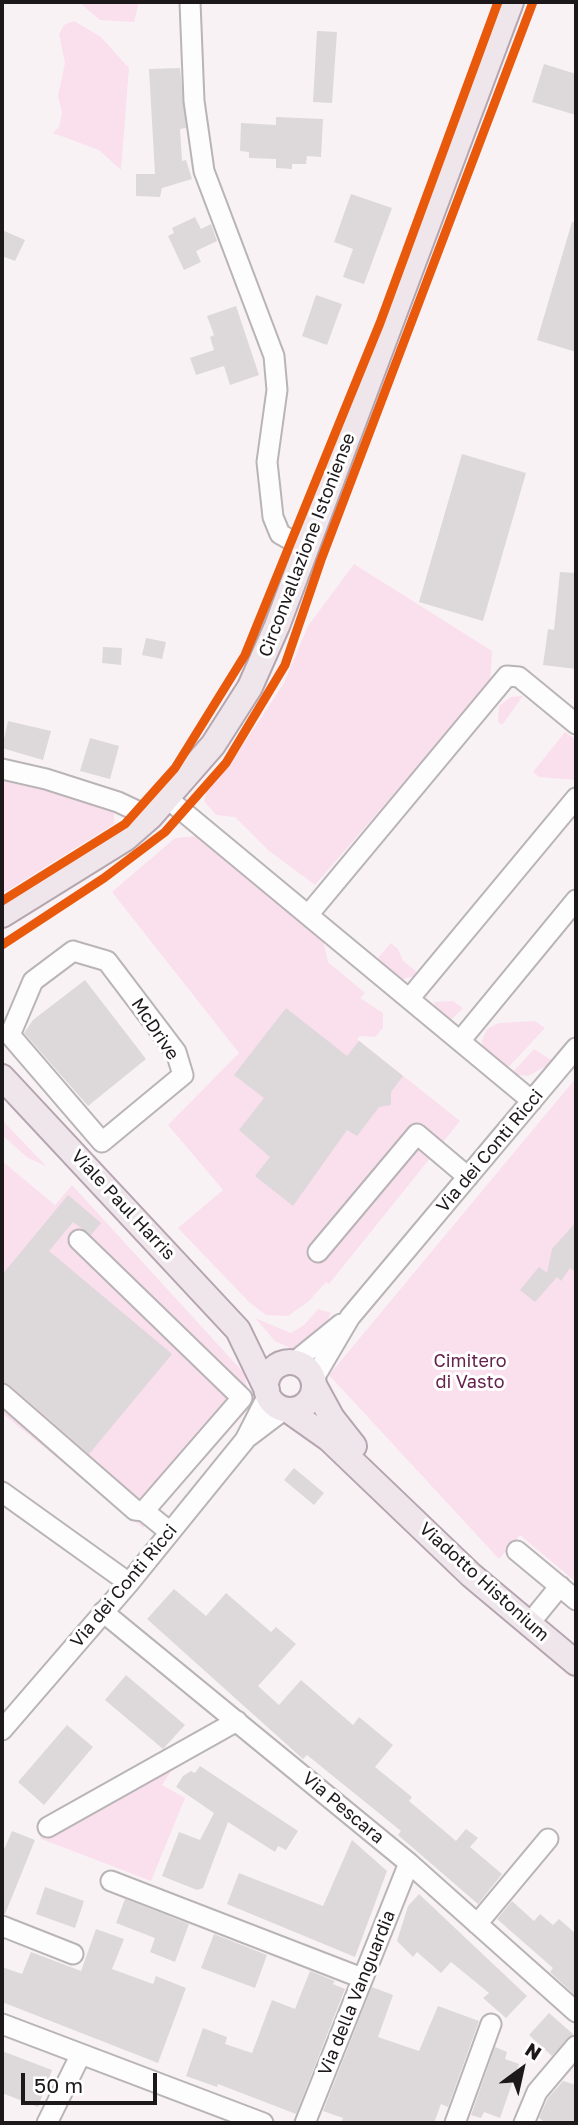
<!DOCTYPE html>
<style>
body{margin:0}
#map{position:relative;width:578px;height:2125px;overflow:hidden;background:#f9f2f5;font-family:"Golos Text",sans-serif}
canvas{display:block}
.frame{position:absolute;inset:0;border:4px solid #1d191b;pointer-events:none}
.north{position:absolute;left:487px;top:2034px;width:70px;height:70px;-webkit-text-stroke:5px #fff;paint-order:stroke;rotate:33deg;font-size:19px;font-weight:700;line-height:28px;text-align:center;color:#1d191b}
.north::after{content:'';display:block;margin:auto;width:24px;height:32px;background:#1d191b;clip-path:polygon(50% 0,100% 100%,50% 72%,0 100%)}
.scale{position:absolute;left:21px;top:2073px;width:136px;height:32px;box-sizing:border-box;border:4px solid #1d191b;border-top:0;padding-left:9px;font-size:21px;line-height:24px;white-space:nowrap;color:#1d191b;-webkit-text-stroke:5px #fff;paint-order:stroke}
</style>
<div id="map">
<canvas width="578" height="2125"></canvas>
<div class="frame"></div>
<div class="north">N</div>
<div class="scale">50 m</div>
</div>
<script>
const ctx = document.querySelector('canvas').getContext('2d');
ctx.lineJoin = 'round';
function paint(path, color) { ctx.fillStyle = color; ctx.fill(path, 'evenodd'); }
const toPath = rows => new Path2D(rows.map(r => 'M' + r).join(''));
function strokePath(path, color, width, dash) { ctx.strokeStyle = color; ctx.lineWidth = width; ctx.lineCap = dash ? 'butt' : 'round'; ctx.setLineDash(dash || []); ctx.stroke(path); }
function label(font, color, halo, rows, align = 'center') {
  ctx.font = font + ' "Golos Text",sans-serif'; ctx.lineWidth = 6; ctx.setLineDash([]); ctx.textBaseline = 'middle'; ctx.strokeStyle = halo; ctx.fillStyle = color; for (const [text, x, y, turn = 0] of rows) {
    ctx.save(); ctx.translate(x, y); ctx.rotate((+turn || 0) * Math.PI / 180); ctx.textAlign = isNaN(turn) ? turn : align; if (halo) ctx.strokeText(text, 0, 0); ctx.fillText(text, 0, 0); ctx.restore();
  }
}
const green = toPath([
 [79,2,139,2,134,22,100,20],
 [74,21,101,37,129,68,121,170,99,150,53,133,59,127,62,113,58,96,65,63,59,34,64,25],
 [354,564,492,651,490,683,315,885,268,850,235,817,216,815,204,801,207,790,239,751,284,683,308,626],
 [523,696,502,725,498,722,499,706,511,697],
 [565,732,576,740,576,780,539,777,533,772],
 [2,776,114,808,114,824,2,894],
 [197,836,323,940,328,962,365,993,360,998,383,1013,383,1028,375,1037,360,1036,357,1039,460,1121,329,1284,326,1282,309,1301,288,1316,266,1315,249,1302,178,1228,223,1190,168,1125,239,1053,112,892,175,838],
 [391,943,398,949,403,961,416,971,415,976,399,980,377,959],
 [453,1001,463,1008,449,1022,438,1013,434,1002],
 [535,1021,545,1028,506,1070,483,1049,482,1040,487,1029,499,1023],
 [534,1049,551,1060,546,1066,528,1076,511,1074],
 [576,1078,576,1582,520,1535,499,1559,329,1375],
 [2,1120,46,1166,28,1158,2,1135],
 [2,1161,55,1205,72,1185,244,1373,251,1406,143,1528,2,1413],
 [318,1309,331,1313,324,1327,307,1342,293,1349,275,1341,255,1318,291,1333,304,1325],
 [178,1760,162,1785,185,1798,151,1881,39,1838]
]);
const building = toPath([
 [317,31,337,32,332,103,313,102],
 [544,64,576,74,576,115,532,102],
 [180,68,186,128,180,129,182,161,186,160,192,179,162,188,160,197,136,196,136,174,155,174,149,69],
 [276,117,323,119,321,157,307,156,306,164,292,164,292,169,276,168,276,159,249,158,249,152,240,151,241,123,276,125],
 [351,194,392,208,364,284,343,277,353,249,334,242],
 [195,217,201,229,211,224,217,241,196,251,201,262,184,270,168,236,174,233,172,228],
 [572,222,576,222,576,352,537,340],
 [2,230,25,240,15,261,2,256],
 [316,295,342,304,327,345,302,336],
 [236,306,259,375,230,385,224,366,196,375,190,358,214,350,210,337,214,335,207,316],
 [462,454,526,473,483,621,419,602],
 [560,572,576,573,576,669,543,665,548,629,554,630],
 [146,638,166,642,162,659,142,655],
 [103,647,122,648,121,665,102,663],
 [8,721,51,731,43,760,2,748],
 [90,738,119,746,110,779,80,771],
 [85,980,146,1059,88,1106,24,1033,33,1020],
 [286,1008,347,1056,359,1041,403,1076,391,1092,391,1105,379,1107,357,1136,347,1130,293,1206,255,1176,270,1157,239,1130,264,1098,234,1075],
 [68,1195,101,1223,91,1235,73,1222,49,1251,172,1354,89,1454,10,1385,2,1382,2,1275],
 [576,1222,576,1272,570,1268,561,1281,557,1277,535,1302,520,1290,539,1267,547,1273,552,1249],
 [294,1468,324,1493,314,1505,284,1480],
 [174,1589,206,1616,226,1593,271,1632,276,1627,296,1644,258,1686,279,1705,301,1680,353,1725,359,1717,393,1745,375,1767,412,1797,409,1801,456,1841,466,1829,478,1838,470,1847,502,1874,478,1904,398,1835,401,1831,307,1755,303,1759,147,1619],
 [126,1675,185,1725,163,1749,105,1700],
 [67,1725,93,1747,44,1805,18,1782],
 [200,1766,298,1831,286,1850,278,1846,275,1852,228,1822,203,1888,197,1890,162,1876,179,1832,200,1840,214,1813,176,1787,183,1776,191,1771,195,1773],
 [12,1831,35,1840,5,1914,2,1914,2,1854],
 [352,1840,387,1871,355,1957,227,1904,239,1873,323,1906],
 [45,1887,84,1901,75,1928,36,1914],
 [419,1894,527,1996,506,2018,483,1998,489,1993,451,1962,441,1973,417,1952,413,1957,397,1941,408,1906],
 [125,1899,189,1924,175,1962,150,1952,155,1938,116,1923],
 [512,1901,534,1921,540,1914,553,1925,559,1919,576,1934,576,1996,550,1972,553,1968,497,1919],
 [96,1929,124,1939,112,1969,153,1984,156,1976,186,1988,158,2063,2,2002,2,1967,22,1974,31,1952,81,1971],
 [214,1934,267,1955,255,1988,201,1968],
 [310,1971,335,1981,333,1984,345,1989,296,2114,218,2084,217,2087,186,2076,203,2028,227,2037,225,2044,252,2053,272,2000,295,2009],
 [372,1987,393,1995,378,2037,419,2051,438,2006,479,2021,448,2107,441,2104,434,2123,341,2123,343,2118,323,2111],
 [549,2013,573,2034,552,2056,529,2035],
 [495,2047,507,2052,505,2059,519,2064,500,2118,484,2112,481,2118,471,2115],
 [2,2051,52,2070,38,2107,2,2093],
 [563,2081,576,2085,576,2123,546,2123,539,2118,548,2098]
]);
const minor = toPath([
 [190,2,194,101,204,171,274,356,277,390,267,462,273,517,280,534,307,549],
 [2,769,46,779,118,802,150,817],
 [168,799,532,1101],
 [308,915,507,676,519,677,576,724],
 [73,951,107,961,176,1052,183,1075,102,1142,10,1035,33,981,73,951],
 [409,999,576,798],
 [460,1041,576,900],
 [79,1240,242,1398,144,1511,170,1532],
 [318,1252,417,1134,468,1177],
 [293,1363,341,1324],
 [313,1380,350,1317,576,1048],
 [2,1394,135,1510,144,1511],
 [248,1437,285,1409],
 [2,1492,129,1583],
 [517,1551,576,1600],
 [103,1612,409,1863,576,2012],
 [529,1624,560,1586],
 [2,1730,129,1583,245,1440,268,1395],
 [48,1827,237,1721],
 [111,1881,362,1978],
 [477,1924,548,1839],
 [2,1926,73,1954],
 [2,2024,263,2123],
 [47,2123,81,2054],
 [305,2123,409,1863],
 [455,2123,491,2024],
 [524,2123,537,2092,576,2046]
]);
const major = toPath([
 [2,915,126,838,150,817,213,745,250,687,277,626,511,2],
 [2,1077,238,1330,267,1390],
 '266 1386a24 24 0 1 1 48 0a24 24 0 1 1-48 0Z',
 [314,1385,332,1418,354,1446],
 [288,1410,329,1439,471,1575,576,1663]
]);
const cycleway = toPath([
 [2,901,125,824,175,768,245,655,380,323,498,2],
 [2,945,104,878,165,832,226,763,285,665,321,560,533,2]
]);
const streetNames = [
 ["Circonvallazione Istoniense",307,545,-69],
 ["McDrive",155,1029,56],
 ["Via dei Conti Ricci",490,1151,-50],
 ["Viale Paul Harris",123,1205,47],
 ["Viadotto Histonium",484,1582,42],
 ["Via dei Conti Ricci",124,1586,-50],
 ["Via Pescara",343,1808,40],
 ["Via della Vanguardia",357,1993,-68]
];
const parkNames = [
 ["Cimitero",470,1361],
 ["di Vasto",470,1382]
];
paint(green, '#fadfed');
paint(building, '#ddd8da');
strokePath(minor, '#b9b4b6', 23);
strokePath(major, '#b5a5ae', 28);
strokePath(minor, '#fefdfe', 19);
strokePath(major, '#efe6eb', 24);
strokePath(cycleway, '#e8590c', 9);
label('18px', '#1d191b', '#fff', streetNames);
label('18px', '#65234c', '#fff', parkNames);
</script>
